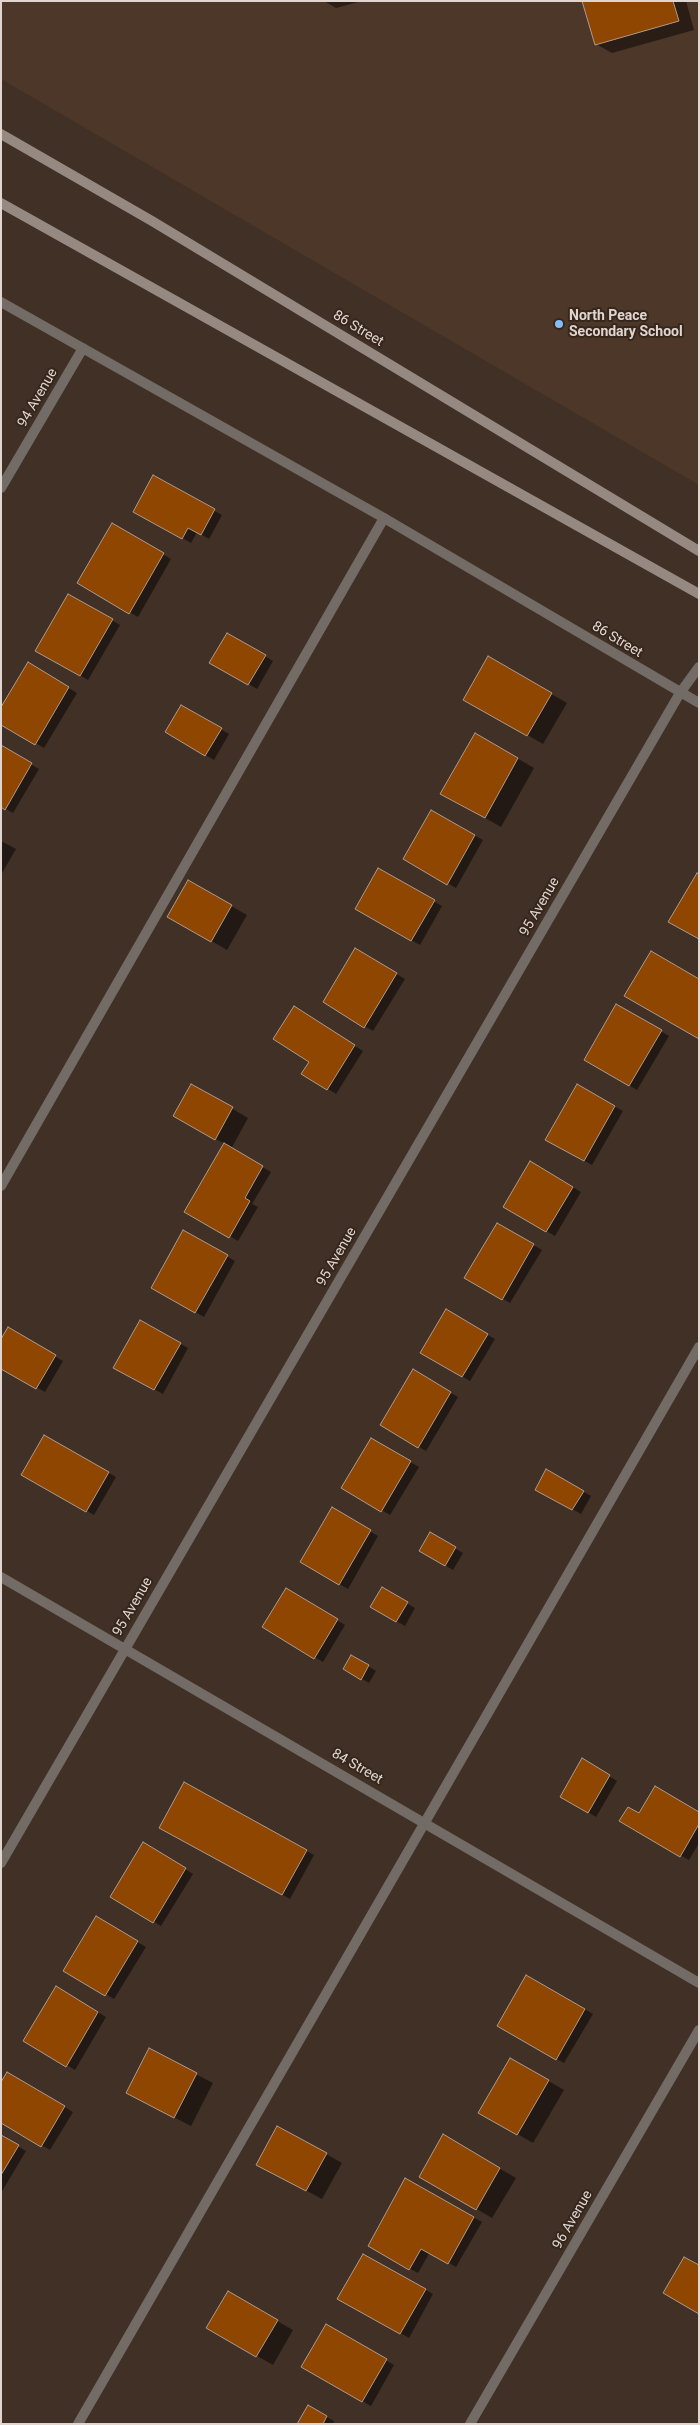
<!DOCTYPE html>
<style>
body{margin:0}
#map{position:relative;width:700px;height:2425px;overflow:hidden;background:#403026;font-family:Roboto,sans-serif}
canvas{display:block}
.frame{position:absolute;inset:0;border:2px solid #e0d6cf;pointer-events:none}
</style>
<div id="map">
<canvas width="700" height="2425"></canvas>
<div class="frame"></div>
</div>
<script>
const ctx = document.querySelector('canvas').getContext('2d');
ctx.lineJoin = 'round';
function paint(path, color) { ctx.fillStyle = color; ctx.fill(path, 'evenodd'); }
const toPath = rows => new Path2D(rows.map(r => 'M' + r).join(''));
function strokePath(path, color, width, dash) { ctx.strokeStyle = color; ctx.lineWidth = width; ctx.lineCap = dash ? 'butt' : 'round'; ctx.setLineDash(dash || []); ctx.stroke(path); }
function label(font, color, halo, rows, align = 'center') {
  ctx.font = font + ' Roboto,sans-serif'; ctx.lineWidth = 4; ctx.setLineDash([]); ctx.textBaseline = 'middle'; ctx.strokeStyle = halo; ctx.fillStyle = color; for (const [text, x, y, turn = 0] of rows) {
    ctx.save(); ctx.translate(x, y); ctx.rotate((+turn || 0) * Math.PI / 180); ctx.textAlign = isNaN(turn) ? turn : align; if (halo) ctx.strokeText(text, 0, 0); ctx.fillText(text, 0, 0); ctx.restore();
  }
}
const built = toPath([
 [1,1,699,1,699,485,1,79]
]);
const shadow = toPath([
 [324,1,362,1,336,8],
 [583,1,686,1,694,30,612,53,596,44],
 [153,477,222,515,209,539,197,532,191,543,135,511],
 [112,524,171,559,138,617,79,583],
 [69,595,120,625,88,680,37,650],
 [228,634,273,661,257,689,211,662],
 [488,658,567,703,543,744,465,699],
 [28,664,77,693,44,748,1,723],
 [181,706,229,734,214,760,166,732],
 [475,734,534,768,501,827,442,793],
 [1,747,39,769,13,813,1,806],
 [432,811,483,840,456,888,405,859],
 [1,841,16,849,1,875],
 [378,870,442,906,420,945,356,909],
 [189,882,247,915,227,950,169,916],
 [356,950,405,979,373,1031,324,1002],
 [617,1006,669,1036,637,1090,586,1060],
 [303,1013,363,1051,336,1094,303,1073,311,1061],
 [192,1085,248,1118,231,1149,271,1172,252,1204,258,1207,238,1241,186,1211,225,1144,174,1116],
 [577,1086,623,1111,592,1165,547,1139],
 [531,1163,581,1192,555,1236,505,1206],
 [497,1224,542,1250,510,1303,466,1277],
 [184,1232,235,1261,204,1317,153,1287],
 [446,1311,495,1339,470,1381,421,1352],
 [140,1321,188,1348,163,1394,115,1368],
 [8,1329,63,1361,45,1392,1,1367],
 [413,1371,458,1397,426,1451,382,1425],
 [44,1437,116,1477,94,1515,23,1475],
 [371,1439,419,1467,390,1515,343,1487],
 [547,1471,591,1496,581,1514,537,1489],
 [332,1509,378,1536,348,1589,302,1562],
 [431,1534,463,1553,453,1570,421,1551],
 [382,1589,415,1608,405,1626,372,1607],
 [286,1590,345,1625,323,1662,264,1627],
 [352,1656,376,1671,369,1683,345,1669],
 [582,1760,617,1781,596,1817,562,1796],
 [184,1783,314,1855,290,1899,161,1827],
 [699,1813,699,1843,689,1860,621,1821,640,1815],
 [144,1844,193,1874,161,1926,112,1896],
 [96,1918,146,1947,114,1999,65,1970],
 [527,1976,593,2014,564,2063,498,2026],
 [56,1988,106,2017,75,2070,25,2040],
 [149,2050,213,2083,191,2126,144,2102],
 [511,2059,564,2090,533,2143,480,2112],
 [8,2074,73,2112,50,2150,1,2122],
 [1,2136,26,2151,1,2193],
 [444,2136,516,2178,492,2218,421,2176],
 [326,2154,342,2163,322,2199,274,2173],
 [406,2180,482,2222,456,2267,430,2252,418,2273,369,2246],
 [363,2255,433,2294,409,2338,339,2298],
 [228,2293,293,2330,273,2365,208,2328],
 [326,2326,394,2365,371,2406,302,2366],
 [308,2407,334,2421,333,2424,299,2424]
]);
const building = toPath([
 [582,1,673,1,679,21,595,45,582,1],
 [153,475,215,509,201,535,188,528,182,539,133,512,153,475],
 [112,523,164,553,129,614,77,583,112,523],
 [68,594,113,619,80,676,35,651,68,594],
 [227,633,266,655,248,685,209,663,227,633],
 [488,656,552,693,527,736,463,700,488,656],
 [28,662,69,687,35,745,1,725,1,707,28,662],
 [181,705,222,728,205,756,165,732,181,705],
 [475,733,518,758,485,818,440,794,475,733],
 [1,745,32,763,5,810,1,807,1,745],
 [431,810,475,835,447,885,403,859,431,810],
 [378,868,435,900,411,941,355,909,378,868],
 [697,873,699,874,699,939,668,922,697,873],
 [188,880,232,905,211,942,167,917,188,880],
 [355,948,397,973,364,1028,323,1002,355,948],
 [651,951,699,979,699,1039,624,996,651,951],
 [616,1004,662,1030,629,1086,584,1060,616,1004],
 [294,1006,355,1045,327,1090,301,1074,309,1062,273,1039,294,1006],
 [191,1084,233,1107,215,1140,173,1116,191,1084],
 [577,1084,615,1106,584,1161,545,1140,577,1084],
 [224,1143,263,1166,245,1198,250,1201,229,1238,184,1212,224,1143],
 [530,1161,573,1187,546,1232,503,1207,530,1161],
 [497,1223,534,1244,502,1300,464,1278,497,1223],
 [183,1230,228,1255,195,1313,151,1288,183,1230],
 [446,1309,488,1334,462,1377,420,1353,446,1309],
 [140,1320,181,1343,154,1390,113,1368,140,1320],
 [8,1327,56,1355,36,1389,1,1369,1,1339,8,1327],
 [413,1369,451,1392,418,1448,380,1425,413,1369],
 [44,1435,109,1472,86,1512,21,1475,44,1435],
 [371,1438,411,1461,381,1512,341,1488,371,1438],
 [546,1469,584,1491,572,1510,535,1490,546,1469],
 [332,1507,371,1530,339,1585,300,1562,332,1507],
 [430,1532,456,1547,445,1566,419,1551,430,1532],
 [382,1587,408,1602,396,1622,370,1607,382,1587],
 [286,1588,338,1619,314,1659,262,1627,286,1588],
 [351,1655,369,1665,361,1680,343,1669,351,1655],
 [582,1758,610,1775,588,1813,560,1797,582,1758],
 [184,1782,307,1850,282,1895,159,1828,184,1782],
 [655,1786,699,1812,699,1824,680,1857,619,1821,628,1807,639,1813,655,1786],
 [143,1842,186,1868,153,1923,110,1897,143,1842],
 [96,1916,138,1941,105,1996,63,1971,96,1916],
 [526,1975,585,2009,556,2060,497,2026,526,1975],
 [56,1986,98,2012,66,2067,23,2041,56,1986],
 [149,2048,197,2073,174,2118,126,2093,149,2048],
 [510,2058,549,2080,517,2135,478,2113,510,2058],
 [7,2072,65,2106,41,2147,1,2123,1,2082,7,2072],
 [277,2126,327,2153,306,2191,256,2165,277,2126],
 [443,2134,500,2168,476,2210,419,2177,443,2134],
 [1,2135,19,2145,1,2175,1,2135],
 [405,2178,474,2217,448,2264,421,2249,409,2270,368,2246,405,2178],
 [363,2254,426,2289,400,2334,337,2299,363,2254],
 [684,2257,699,2265,699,2314,663,2293,684,2257],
 [228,2291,278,2320,256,2357,206,2328,228,2291],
 [326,2324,387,2359,362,2402,301,2367,326,2324],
 [308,2405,327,2416,323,2424,297,2424,308,2405]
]);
const lane = toPath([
 [1,1186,384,518],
 [78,2424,699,1347]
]);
const street = toPath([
 [1,302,384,518,699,703],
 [1,488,83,348],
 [1,1577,699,1983],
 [1,1863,680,693,699,667],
 [470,2424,699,2030]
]);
const secondary = toPath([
 [1,134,152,221,699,551],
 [1,203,699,594]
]);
const markers = [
 [559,324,5,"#80bdfa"]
];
const poiNames = [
 ["North Peace",569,316],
 ["Secondary School",569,332]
];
const streetNames = [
 ["86 Street",358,329,31],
 ["94 Avenue",38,398,-60],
 ["86 Street",617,640,31],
 ["95 Avenue",540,907,-60],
 ["95 Avenue",337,1257,-60],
 ["95 Avenue",133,1607,-60],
 ["84 Street",357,1767,30],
 ["96 Avenue",573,2220,-60]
];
paint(built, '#4d3729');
paint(shadow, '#0007');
paint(building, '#8e4600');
strokePath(building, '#ae9a8d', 1);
strokePath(lane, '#736b65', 10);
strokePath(street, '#736b65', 10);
strokePath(secondary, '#968981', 10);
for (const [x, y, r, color] of markers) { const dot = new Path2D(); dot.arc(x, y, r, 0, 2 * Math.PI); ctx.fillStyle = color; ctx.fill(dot); strokePath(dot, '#36261c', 2); }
label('bold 14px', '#e0d6cf', '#36261c', poiNames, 'left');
label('14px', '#e0d6cf', '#36261c', streetNames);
</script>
